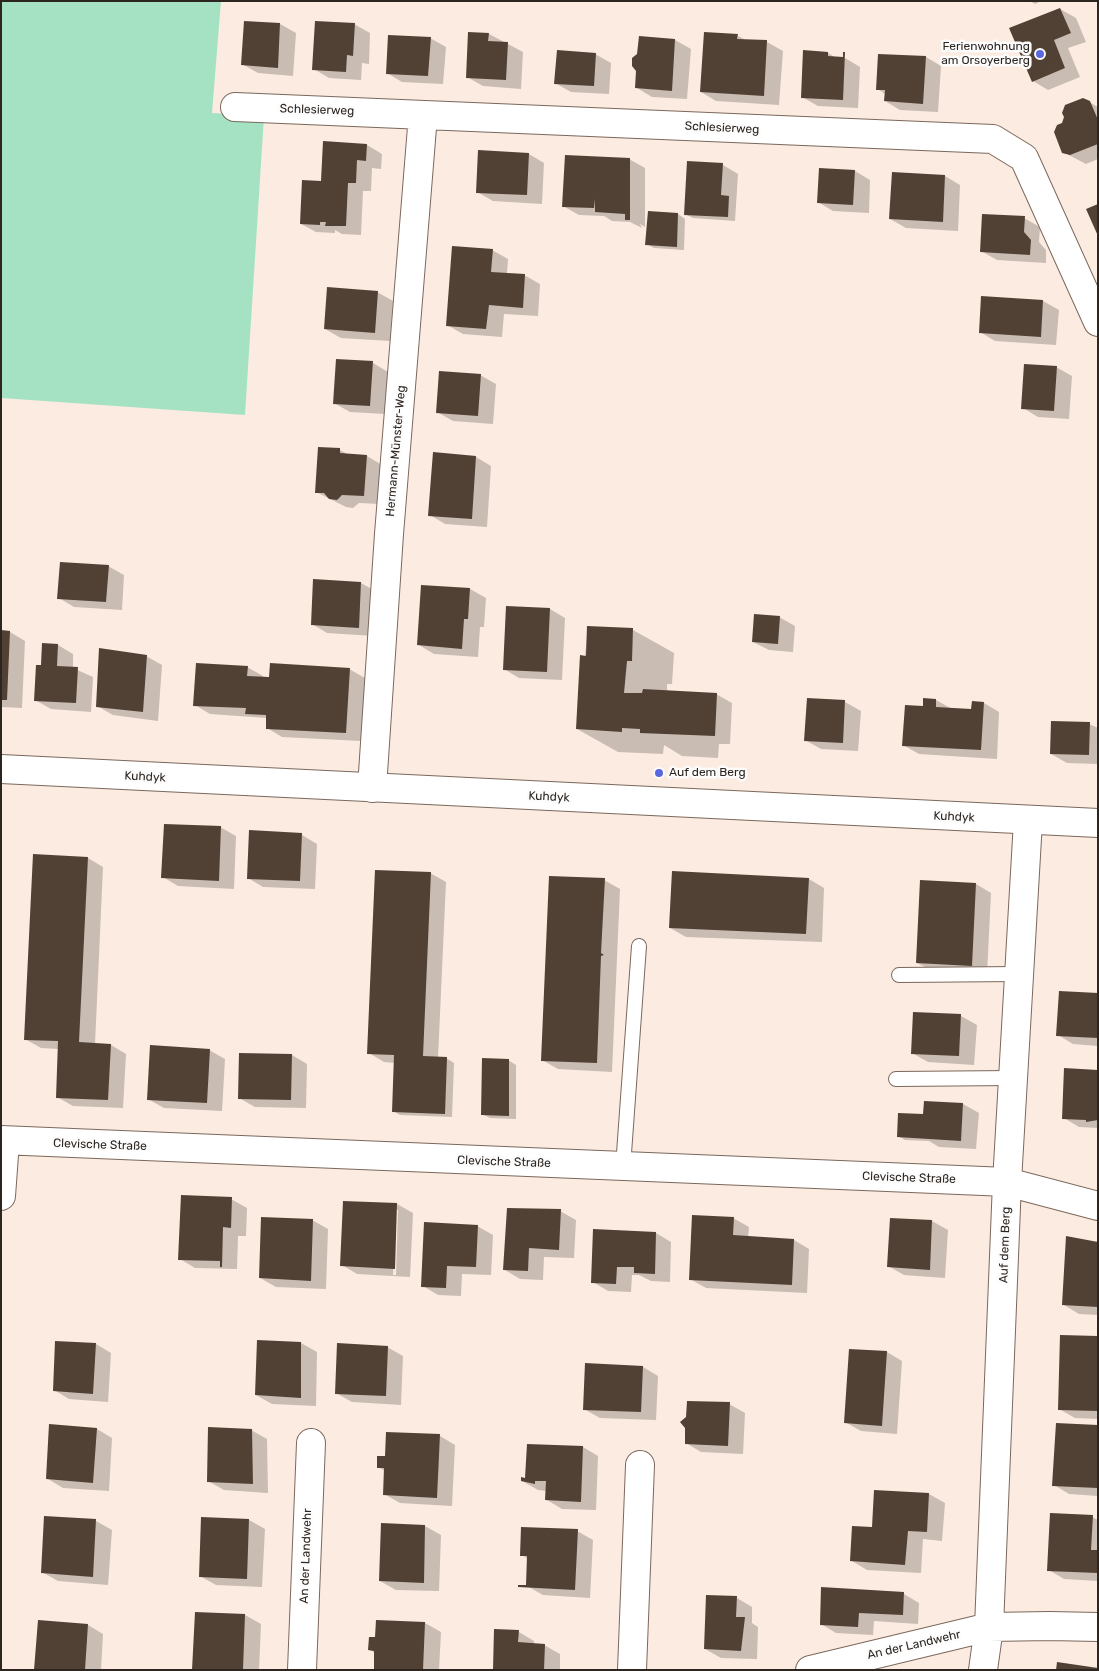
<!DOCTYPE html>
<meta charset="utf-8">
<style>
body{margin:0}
#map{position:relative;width:1099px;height:1671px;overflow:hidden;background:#fcebe0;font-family:Rubik,sans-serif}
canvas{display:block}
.frame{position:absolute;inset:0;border:2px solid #2d2520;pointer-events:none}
</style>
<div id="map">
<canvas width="1099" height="1671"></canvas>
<div class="frame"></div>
</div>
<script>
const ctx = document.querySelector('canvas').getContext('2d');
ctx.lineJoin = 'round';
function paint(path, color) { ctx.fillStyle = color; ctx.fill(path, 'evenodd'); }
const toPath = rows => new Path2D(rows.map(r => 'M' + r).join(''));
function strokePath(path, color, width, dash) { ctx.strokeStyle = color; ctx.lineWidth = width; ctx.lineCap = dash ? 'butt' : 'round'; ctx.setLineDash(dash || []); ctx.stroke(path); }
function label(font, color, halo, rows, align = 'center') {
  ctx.font = font + ' Rubik,sans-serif'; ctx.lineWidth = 5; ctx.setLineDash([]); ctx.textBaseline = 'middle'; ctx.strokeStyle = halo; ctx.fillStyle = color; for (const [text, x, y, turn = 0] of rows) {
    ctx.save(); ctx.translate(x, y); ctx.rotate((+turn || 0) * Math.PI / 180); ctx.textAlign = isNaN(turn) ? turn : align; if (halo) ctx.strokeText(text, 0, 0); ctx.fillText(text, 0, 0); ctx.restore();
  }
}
const green = toPath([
 [1,1,221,1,212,113,264,116,245,415,1,398]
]);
const shadow = toPath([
 [1030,1,1041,1,1035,4],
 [1060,9,1076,18,1086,42,1068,48,1080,77,1048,90,1033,81],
 [245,22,280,24,296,33,293,76,258,73,242,64],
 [354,24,370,33,369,64,362,63,361,80,329,78,314,69],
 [489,34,523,52,521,89,483,86,467,77],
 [738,36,746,40,767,42,783,51,779,105,716,101,701,92],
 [430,38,446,47,443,84,402,82,387,73],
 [640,38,675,40,691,49,687,99,652,97,637,88],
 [828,53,836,58,845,58,860,67,858,108,818,106,802,97],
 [595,54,611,63,609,94,571,92,555,83],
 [926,57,941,66,938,112,900,110,885,101,885,94,878,89],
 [1089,102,1098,107,1098,159,1086,164,1063,152,1063,124],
 [367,145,382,154,381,169,372,168,371,191,363,191,361,235,342,234,335,230,335,233,316,232,301,224,322,182],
 [529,154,544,163,542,204,493,201,477,192],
 [629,159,645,168,645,227,640,224,642,228,630,222,612,221,604,216,579,215,563,206],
 [723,165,738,174,735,221,693,218,685,214],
 [855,171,870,180,869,213,833,211,818,202],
 [945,176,960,185,958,231,906,228,890,219],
 [678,214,685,219,684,250,654,248,647,244],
 [1024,218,1040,227,1039,242,1046,250,1046,263,997,260,981,251],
 [492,250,508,259,507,274,524,275,540,284,538,316,504,314,502,337,463,334,447,325],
 [377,292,393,301,390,341,341,338,325,329],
 [982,297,1043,301,1059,310,1056,345,995,341,980,332],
 [373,363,388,372,385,414,350,412,334,403],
 [1056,367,1072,376,1069,419,1038,417,1023,408],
 [480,375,496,384,493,424,453,421,437,412],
 [340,450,349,455,367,456,382,465,380,504,359,503,353,508,346,507,316,492],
 [476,457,491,466,487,527,445,524,430,515],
 [108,566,124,575,122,610,74,607,59,598],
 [314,581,361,583,377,592,374,636,327,633,312,624],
 [423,587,470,589,486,598,484,627,480,627,478,657,434,654,419,645],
 [550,609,565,618,562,680,519,678,504,669],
 [779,617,795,626,793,652,769,650,753,642],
 [588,627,633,630,674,653,672,684,667,684,667,691,716,694,732,703,730,744,719,744,718,758,682,756,664,745,663,754,618,752,577,729],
 [1,631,10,632,25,641,22,708,1,707],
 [58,645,73,654,73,668,93,677,91,712,51,709,35,700,42,667],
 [146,656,162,665,158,721,113,715,97,706],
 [247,667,263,676,263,678,349,669,365,678,361,741,282,737,267,728,267,718,210,714,195,705],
 [808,700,845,702,861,711,858,751,821,749,805,740],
 [925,700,936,700,952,709,972,710,984,703,999,712,997,759,919,754,903,745,924,708],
 [1089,724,1098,728,1098,764,1067,763,1051,754],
 [220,827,236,836,234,889,178,886,163,877],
 [302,835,317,844,315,889,263,887,248,878],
 [88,858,103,867,95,1044,111,1045,126,1054,123,1108,73,1106,57,1097,59,1049,41,1048,25,1039],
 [430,873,446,882,438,1058,446,1058,454,1063,452,1117,400,1115,393,1111,395,1063,384,1062,369,1053],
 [809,879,824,888,822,942,686,937,670,928],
 [604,880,620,889,612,1072,558,1069,542,1060],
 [976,884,991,893,987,974,933,971,917,963],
 [1098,994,1098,1046,1073,1044,1058,1035],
 [914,1013,961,1016,977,1025,974,1065,928,1062,912,1053],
 [209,1050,225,1059,222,1111,164,1108,148,1099],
 [292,1055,307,1064,306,1108,255,1107,239,1098],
 [508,1060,516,1065,516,1119,490,1118,482,1114],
 [1098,1071,1098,1128,1079,1127,1064,1118],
 [926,1102,963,1104,979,1113,976,1149,939,1147,929,1141,905,1140,898,1136,923,1115],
 [231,1199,247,1208,246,1236,238,1236,237,1269,195,1268,180,1259],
 [397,1204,413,1213,410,1277,357,1274,342,1265],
 [396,1210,398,1210,396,1275,393,1275],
 [560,1211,576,1220,574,1258,544,1257,543,1280,520,1279,505,1270],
 [733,1218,749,1227,748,1238,794,1240,809,1249,807,1293,706,1288,690,1279],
 [891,1219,932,1221,948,1230,945,1278,904,1275,888,1266],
 [312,1220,328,1229,326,1289,276,1287,260,1278],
 [477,1226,493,1235,491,1275,462,1274,461,1296,438,1295,423,1286],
 [656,1233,671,1242,670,1282,651,1281,639,1275,632,1275,631,1292,608,1291,593,1282],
 [1098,1243,1098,1315,1079,1314,1064,1305],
 [1098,1337,1098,1419,1075,1418,1059,1409],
 [259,1342,301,1343,317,1352,316,1406,272,1404,256,1395],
 [96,1344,111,1353,108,1402,69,1399,54,1390],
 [387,1347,403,1356,401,1405,352,1402,336,1393],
 [887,1352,902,1361,897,1434,861,1431,845,1422],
 [643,1367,658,1376,656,1420,600,1418,584,1409],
 [729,1404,745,1413,743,1454,701,1452,686,1443,687,1427],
 [1098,1427,1098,1496,1069,1494,1054,1485],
 [97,1429,112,1438,109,1491,63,1488,48,1479],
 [251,1430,267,1439,268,1493,224,1490,208,1481],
 [440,1436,455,1445,452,1506,400,1503,384,1494,385,1471,378,1467],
 [583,1447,598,1456,596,1510,562,1509,547,1500,547,1491,538,1490,522,1481],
 [875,1491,929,1494,945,1503,942,1541,923,1539,921,1573,867,1570,852,1561,873,1528],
 [1092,1517,1098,1520,1098,1581,1064,1579,1049,1570],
 [45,1518,96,1521,112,1530,108,1585,58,1581,42,1572],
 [203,1518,249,1520,265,1529,262,1587,216,1585,200,1576],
 [382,1524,425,1526,441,1535,439,1591,396,1590,380,1581],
 [577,1531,593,1540,590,1598,543,1595,527,1586,528,1559,522,1555],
 [904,1594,919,1603,918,1624,874,1621,873,1635,836,1633,821,1624],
 [737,1598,752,1607,752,1623,758,1627,757,1659,721,1658,705,1649],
 [196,1613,245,1615,261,1624,259,1670,193,1670],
 [377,1621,425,1623,441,1632,439,1670,375,1670,376,1653,370,1650,377,1639],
 [88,1625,103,1634,101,1670,37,1670],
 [519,1632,534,1641,534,1644,544,1645,560,1654,560,1670,494,1670]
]);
const building = toPath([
 [1060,8,1071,33,1054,40,1065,68,1032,82,1009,28],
 [244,21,280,23,278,68,241,65],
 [315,21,355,23,353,56,347,55,346,72,312,70],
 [468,32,489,33,488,41,508,42,506,80,466,78],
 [704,32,738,34,737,39,767,40,764,96,700,92],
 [388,35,431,37,428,76,386,74],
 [639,36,675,39,672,91,635,88,636,71,632,66,632,58,637,54],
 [557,50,596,53,594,86,554,84],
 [803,50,828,52,828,56,843,57,843,52,845,52,843,100,801,98],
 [878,54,926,56,923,104,884,101,885,90,876,90],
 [1083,98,1090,101,1098,120,1098,144,1070,155,1062,153,1054,132,1057,125,1062,123,1064,117,1062,113,1065,105],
 [323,141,367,144,366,161,357,160,356,183,348,183,346,226,325,226,326,222,320,222,320,225,300,224,302,180,321,181],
 [478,150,529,153,527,195,476,193],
 [565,155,630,158,630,220,625,220,625,214,595,212,595,199,594,208,562,207],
 [687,161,723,163,721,195,729,196,728,217,684,215],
 [819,168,855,170,853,205,817,203],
 [892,172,945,175,943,222,889,219],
 [1098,204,1098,236,1086,209],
 [648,211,678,213,677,247,645,245],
 [982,214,1025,216,1024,232,1031,240,1030,255,980,252],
 [452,246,493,249,491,272,525,274,523,308,489,305,486,329,446,326],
 [327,287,378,291,375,333,324,329],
 [981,296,1043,300,1041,337,979,333],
 [336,359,373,361,370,406,333,404],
 [1024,364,1057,366,1054,411,1021,409],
 [439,371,481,374,478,416,436,413],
 [318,447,340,448,340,453,367,455,364,496,342,495,337,500,329,499,324,493,315,493],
 [433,452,476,456,472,519,428,516],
 [60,562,109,565,106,602,57,599],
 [313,579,361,582,359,628,311,625],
 [421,585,470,588,468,619,464,619,462,649,417,645],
 [506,606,550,608,547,672,503,670],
 [754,614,780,616,778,644,752,642],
 [587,626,633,628,632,661,627,661,624,693,642,693,643,689,717,693,715,736,640,733,640,729,622,728,622,732,576,729,580,655,586,656],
 [1,630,10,631,7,700,1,700],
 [42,643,58,644,57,666,78,667,76,703,34,701,36,665,41,665],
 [99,648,147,655,143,712,96,707],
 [196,663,248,666,247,676,269,677,270,663,350,668,346,733,266,729,266,715,245,714,246,708,193,706],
 [807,698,845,700,843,743,804,741],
 [923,698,936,699,936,707,971,709,972,701,984,702,981,750,902,746,905,705,923,706],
 [1051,721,1090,722,1089,755,1050,754],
 [164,824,221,826,219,881,161,878],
 [249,830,302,833,300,881,247,879],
 [33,854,88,857,79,1042,111,1044,108,1100,56,1098,58,1041,24,1040],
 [375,870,431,872,423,1056,447,1057,445,1114,392,1112,394,1055,367,1054],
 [672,871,809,878,806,934,669,928],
 [549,876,605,878,601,953,604,955,601,956,597,1063,541,1061],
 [920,880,976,883,972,966,916,963],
 [1059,991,1098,993,1098,1038,1056,1036],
 [913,1012,961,1014,959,1056,911,1054],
 [150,1045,210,1049,207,1103,147,1100],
 [239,1053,292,1054,291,1100,238,1099],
 [482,1058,509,1059,509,1116,481,1115],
 [1064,1068,1098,1070,1098,1120,1086,1122,1086,1120,1062,1119],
 [924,1101,963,1103,961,1141,897,1137,898,1113,923,1114],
 [181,1195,232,1197,231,1228,223,1227,222,1267,220,1267,220,1261,178,1260],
 [343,1201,397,1203,395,1269,340,1266],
 [507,1208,561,1209,559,1250,529,1248,528,1271,503,1270],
 [692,1215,734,1217,733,1235,794,1239,792,1285,689,1280],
 [261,1217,313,1219,311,1281,259,1278],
 [890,1218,932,1220,930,1270,887,1267],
 [424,1222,478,1225,476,1267,447,1266,446,1288,421,1287],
 [593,1229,656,1232,655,1274,634,1273,634,1267,617,1267,616,1284,591,1283],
 [1066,1236,1098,1242,1098,1307,1062,1305],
 [1060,1335,1098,1336,1098,1411,1058,1410],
 [257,1340,301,1342,301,1398,255,1395],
 [55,1341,96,1343,93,1394,53,1391],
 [337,1343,388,1346,386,1396,335,1394],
 [849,1349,887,1351,882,1426,844,1423],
 [585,1363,643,1366,641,1412,583,1410],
 [687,1401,730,1402,728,1446,685,1444,685,1428,680,1422,686,1417],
 [1056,1423,1098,1425,1098,1488,1052,1486],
 [49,1424,97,1428,93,1483,46,1479],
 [208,1427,252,1429,253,1484,207,1482],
 [386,1432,440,1434,437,1498,383,1495,384,1468,377,1468,377,1456,385,1456],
 [527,1444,583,1446,581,1502,545,1500,546,1481,535,1481,535,1484,521,1481,521,1477,525,1478],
 [874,1490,929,1493,927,1532,908,1531,905,1565,850,1561,852,1526,872,1527],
 [1050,1513,1093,1515,1091,1550,1098,1550,1098,1573,1047,1571],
 [44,1516,96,1519,93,1577,41,1573],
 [201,1517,249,1519,247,1579,199,1577],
 [381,1523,425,1525,424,1583,379,1581],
 [521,1527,578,1529,575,1590,518,1587,518,1585,526,1585,527,1556,520,1556],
 [821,1587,904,1592,903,1615,859,1613,858,1627,820,1625],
 [706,1595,737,1596,736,1617,745,1617,741,1651,704,1649],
 [195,1612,245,1614,243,1670,192,1670],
 [38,1620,88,1624,85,1670,34,1670],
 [376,1620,425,1622,423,1670,374,1670,374,1651,368,1650,369,1637,375,1637],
 [494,1629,519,1630,518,1642,545,1644,544,1670,493,1670],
 [1057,1662,1098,1668,1098,1670,1056,1670]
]);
const lane = toPath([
 [899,975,1018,974],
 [896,1079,1012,1078],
 [623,1167,639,946]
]);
const street = toPath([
 [235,107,993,139,1024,158,1098,322],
 [372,788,389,534,423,115],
 [1,1140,1007,1182,1098,1206],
 [1,1196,5,1141],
 [302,1670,311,1443],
 [632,1670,640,1465],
 [810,1670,989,1627,1050,1626,1098,1627],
 [983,1670,989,1627,1007,1182,1028,821]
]);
const secondary = toPath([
 [1,769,1098,823]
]);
const markers = [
 [1040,54,5,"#5868df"],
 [659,773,5,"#5868df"]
];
const poiNames = [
 ["Ferienwohnung",1030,47],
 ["am Orsoyerberg",1030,61],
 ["Auf dem Berg",669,773,"left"]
];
const streetNames = [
 ["Schlesierweg",317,110,2],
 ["Schlesierweg",722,128,3],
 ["Hermann-Münster-Weg",396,451,-85],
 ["Kuhdyk",145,777,3],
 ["Kuhdyk",549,797,3],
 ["Kuhdyk",954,817,3],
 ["Clevische Straße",100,1145,2],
 ["Clevische Straße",504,1162,2],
 ["Clevische Straße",909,1178,2],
 ["Auf dem Berg",1005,1245,-88],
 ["An der Landwehr",306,1556,-88],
 ["An der Landwehr",914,1645,-13]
];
paint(green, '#a5e2c3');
paint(shadow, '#0003');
paint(building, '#514034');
strokePath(lane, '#7b685c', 16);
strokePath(street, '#7b685c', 30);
strokePath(secondary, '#7b685c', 30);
strokePath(lane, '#fff', 14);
strokePath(street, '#fff', 28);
strokePath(secondary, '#fff', 28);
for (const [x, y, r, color] of markers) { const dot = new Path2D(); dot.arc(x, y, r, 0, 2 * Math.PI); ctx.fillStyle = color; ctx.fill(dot); strokePath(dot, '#fcfcfc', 2); }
label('12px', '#2d2520', '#fcfcfc', poiNames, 'right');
label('12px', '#2d2520', '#fcfcfc', streetNames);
</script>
